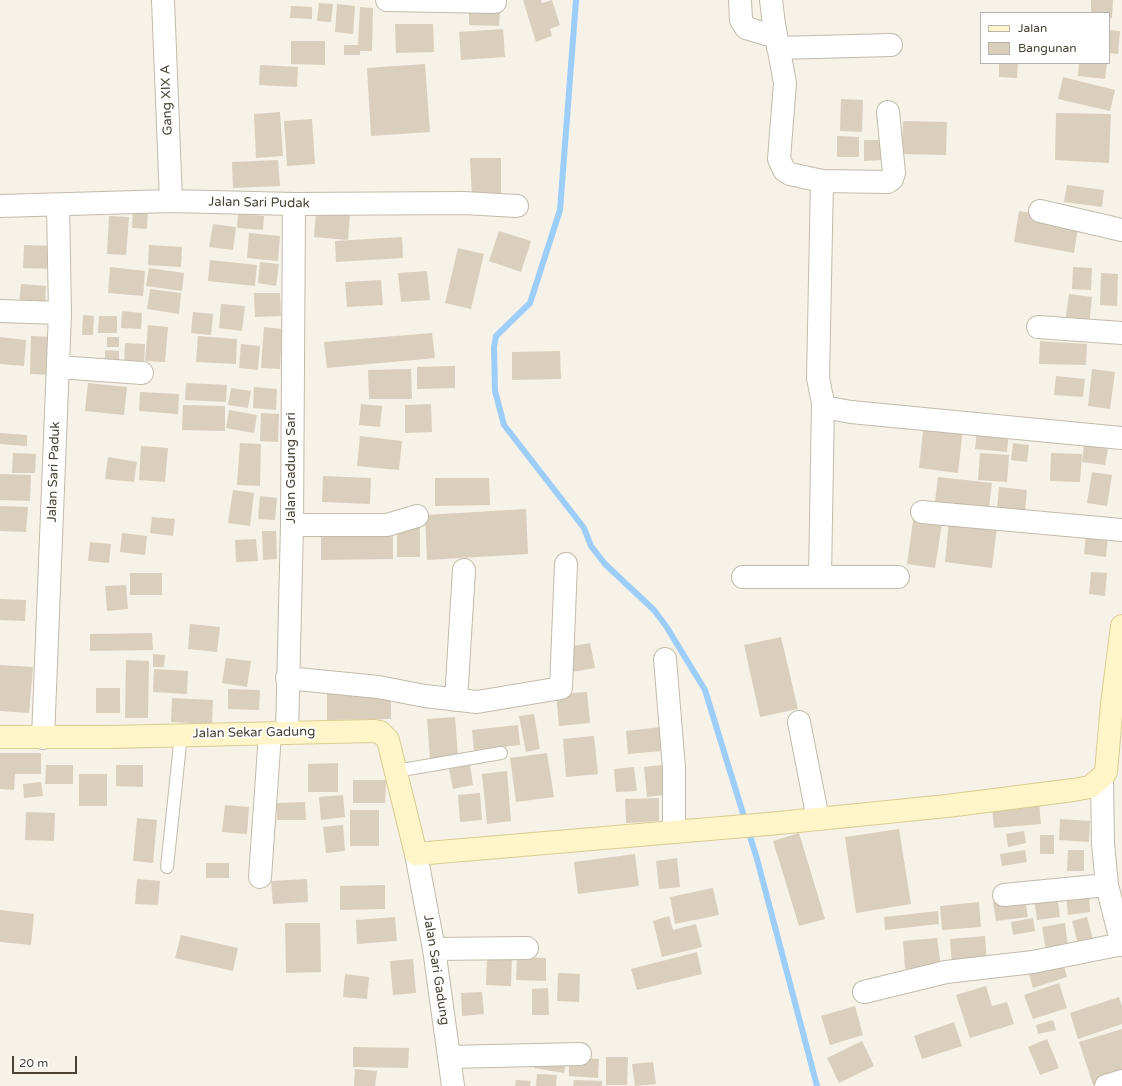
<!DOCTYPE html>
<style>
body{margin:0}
#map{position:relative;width:1122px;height:1086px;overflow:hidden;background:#f6f2e8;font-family:"Varela Round",sans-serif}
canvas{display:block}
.legend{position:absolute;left:980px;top:12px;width:130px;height:52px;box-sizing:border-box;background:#fff;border:1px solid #b7b4ae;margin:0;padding:5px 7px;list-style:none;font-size:12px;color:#4a4335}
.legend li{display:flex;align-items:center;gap:8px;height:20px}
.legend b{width:20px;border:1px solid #b7b4ae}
.scale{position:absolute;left:12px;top:1056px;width:65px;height:18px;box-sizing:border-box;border:2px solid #4a4335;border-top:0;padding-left:5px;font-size:12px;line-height:14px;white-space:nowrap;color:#4a4335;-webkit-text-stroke:3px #fff;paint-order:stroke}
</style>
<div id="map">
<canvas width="1122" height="1086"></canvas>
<ul class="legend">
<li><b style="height:5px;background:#fff5c8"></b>Jalan</li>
<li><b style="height:11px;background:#d9cfbc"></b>Bangunan</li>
</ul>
<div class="scale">20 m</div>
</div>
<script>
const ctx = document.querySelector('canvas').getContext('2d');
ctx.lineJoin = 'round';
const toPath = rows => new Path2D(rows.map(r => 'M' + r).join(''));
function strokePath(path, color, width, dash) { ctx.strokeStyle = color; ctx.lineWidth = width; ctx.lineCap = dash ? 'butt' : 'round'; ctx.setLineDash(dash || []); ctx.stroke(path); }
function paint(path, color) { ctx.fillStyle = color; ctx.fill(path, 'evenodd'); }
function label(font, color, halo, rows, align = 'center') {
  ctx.font = font + ' "Varela Round",sans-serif'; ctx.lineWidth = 3.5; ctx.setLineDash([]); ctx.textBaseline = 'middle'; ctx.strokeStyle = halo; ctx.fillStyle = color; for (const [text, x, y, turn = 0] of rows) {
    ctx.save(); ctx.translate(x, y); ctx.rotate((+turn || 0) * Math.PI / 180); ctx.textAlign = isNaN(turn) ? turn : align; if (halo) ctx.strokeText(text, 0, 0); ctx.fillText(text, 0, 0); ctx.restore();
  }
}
const stream = toPath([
 [576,0,560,210,530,303,496,336,494,347,495,391,504,425,584,528,591,546,605,564,654,610,666,626,705,690,757,859,817,1086]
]);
const building = toPath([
 [523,0,541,0,542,3,552,0,560,25,550,29,552,36,536,42],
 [1091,0,1113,0,1112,18,1109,18,1109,13,1091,13],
 [319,3,333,4,331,22,317,21],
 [337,4,355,6,353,34,335,32],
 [291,6,312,7,312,19,290,18],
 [360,7,373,8,372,51,360,51,360,55,344,55,344,45,358,45],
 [469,9,500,9,499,26,469,25],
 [395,24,433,24,434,52,396,53],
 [503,29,505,57,461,60,459,32],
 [1109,30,1120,31,1118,54,1109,53],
 [291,41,325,41,325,65,291,64],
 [999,63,1018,63,1017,78,999,77],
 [1079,63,1107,63,1105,79,1078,76],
 [425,64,430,132,371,136,367,68],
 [260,65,298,67,297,87,259,85],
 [1063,77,1115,90,1110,111,1058,99],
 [841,99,863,100,862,132,840,131],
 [280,112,283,156,256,158,254,114],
 [1056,113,1111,114,1109,163,1055,160],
 [312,119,315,164,287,166,284,121],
 [903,121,947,122,946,155,902,154],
 [837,136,859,137,859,157,837,157],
 [864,140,884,140,884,160,864,161],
 [470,158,501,158,501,198,472,198],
 [278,160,280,186,233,188,232,162],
 [1067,185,1104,190,1102,207,1064,202],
 [133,208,148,209,147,229,132,228],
 [316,211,350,213,348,240,314,237],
 [1019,211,1079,221,1074,253,1014,242],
 [238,214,264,216,263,230,237,228],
 [109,216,129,217,126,255,107,254],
 [213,224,236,227,233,250,209,247],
 [499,231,531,241,521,272,489,261],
 [249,233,280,236,278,261,247,258],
 [402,237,403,258,336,262,335,241],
 [24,245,56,246,56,269,23,268],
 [149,245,182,247,181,267,148,265],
 [458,248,484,254,471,309,445,303],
 [210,260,257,265,255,286,208,281],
 [260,262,279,264,276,286,258,283],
 [110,267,145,271,143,296,108,293],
 [1073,267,1092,268,1091,290,1072,289],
 [149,268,184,273,182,291,146,286],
 [427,271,430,300,401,302,398,273],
 [1101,273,1118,274,1117,306,1100,305],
 [381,280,383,305,347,307,345,282],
 [21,284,46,286,45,308,19,305],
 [150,289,181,293,179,314,147,309],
 [254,293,280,293,281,316,255,317],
 [1069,294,1092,297,1089,326,1065,323],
 [221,304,245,306,242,331,219,328],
 [122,311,142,313,141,329,121,328],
 [193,312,213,314,211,335,191,333],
 [83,315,94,316,93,335,82,335],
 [99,316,117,316,117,333,98,333],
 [148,325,168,327,165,362,145,361],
 [264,327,282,329,280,369,261,368],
 [432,333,435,358,327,368,324,342],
 [31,336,55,337,54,375,30,374],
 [198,336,237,339,236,364,196,362],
 [0,337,26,340,24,366,0,364],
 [107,337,119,337,119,347,107,347],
 [1040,341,1087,344,1086,365,1039,364],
 [125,343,145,344,144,365,124,364],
 [241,344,260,346,258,370,239,368],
 [105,350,119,351,119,367,105,367],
 [560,351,561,379,512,380,512,352],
 [455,366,455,388,417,389,417,367],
 [411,369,412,399,369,399,368,370],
 [1092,369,1115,372,1110,409,1088,406],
 [1056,376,1085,379,1083,397,1054,395],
 [88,383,127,387,124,415,85,411],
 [186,383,227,385,226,402,185,400],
 [254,387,277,389,276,410,253,408],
 [231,388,251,391,248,408,228,405],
 [140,392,179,394,178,414,139,411],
 [361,404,382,406,380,427,359,425],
 [431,404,432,432,405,433,405,405],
 [183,405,225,406,225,431,182,430],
 [229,410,257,415,254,433,226,428],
 [261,413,279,414,278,442,260,441],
 [924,423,963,428,958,473,919,468],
 [977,430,1009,433,1007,452,975,449],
 [0,433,27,435,27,446,0,444],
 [360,436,402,441,399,470,357,466],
 [240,443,261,444,260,486,237,485],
 [1013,443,1029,445,1027,462,1011,460],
 [1084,445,1108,449,1105,465,1082,462],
 [141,446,168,448,165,482,139,480],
 [13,453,36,454,35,473,12,473],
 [980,453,1009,455,1007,482,978,480],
 [1051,453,1082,454,1080,482,1050,481],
 [108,457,137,462,134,482,105,479],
 [1092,472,1112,475,1107,506,1087,503],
 [0,474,31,475,30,501,0,500],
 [323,476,371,478,370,504,322,502],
 [938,477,992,483,988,515,934,509],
 [435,478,489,478,490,505,435,506],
 [999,487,1027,490,1025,512,997,509],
 [233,490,254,493,250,526,228,523],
 [260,496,277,498,275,520,258,519],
 [0,506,28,507,26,532,0,531],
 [526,509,528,554,427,560,425,515],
 [914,514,943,518,935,568,907,564],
 [152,517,175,519,173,536,150,533],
 [949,521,997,527,992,568,945,562],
 [397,526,420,526,420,557,397,557],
 [262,531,276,531,277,559,263,560],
 [321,531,393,531,393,559,321,560],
 [122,533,147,536,145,555,120,552],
 [1086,534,1108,537,1106,557,1084,554],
 [256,539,258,561,236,562,235,540],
 [90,542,111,544,109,563,88,561],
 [1091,572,1107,573,1105,596,1089,594],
 [130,573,162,573,162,595,130,595],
 [126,585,128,609,107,611,105,586],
 [0,599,26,600,25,621,0,620],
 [190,624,220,627,217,652,188,649],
 [152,633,153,650,90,651,90,634],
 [781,637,798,709,760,717,744,645],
 [590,643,595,668,572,672,568,647],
 [153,654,165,655,164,667,153,667],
 [226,658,251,661,247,687,222,683],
 [126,660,149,661,148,718,125,718],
 [0,665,33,667,29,713,0,711],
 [154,669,188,671,187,694,153,692],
 [96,688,120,688,120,713,96,713],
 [228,689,260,690,259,710,228,709],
 [391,692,391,719,327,720,327,693],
 [587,692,590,723,559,726,556,694],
 [172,698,213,700,212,724,171,722],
 [534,714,540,749,526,752,519,716],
 [455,717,458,757,430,759,427,719],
 [518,725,520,745,474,750,472,730],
 [661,727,663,751,628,754,626,731],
 [594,736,598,774,566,777,563,739],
 [0,753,41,753,41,774,15,774,14,790,0,789],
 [547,753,554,797,516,802,510,758],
 [338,763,338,792,308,792,308,764],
 [46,765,73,765,73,784,45,784],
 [116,765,143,765,143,787,116,786],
 [470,765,473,785,453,789,449,769],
 [662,765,665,795,647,797,644,767],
 [634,767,637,791,616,792,614,769],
 [507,771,511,821,487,824,482,774],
 [79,774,107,774,107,806,79,806],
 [353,780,386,780,385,803,353,803],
 [41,782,43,796,24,798,23,784],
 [480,793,482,820,460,822,458,795],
 [343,795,345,817,321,820,319,797],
 [659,798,659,821,626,823,625,799],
 [305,802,306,820,277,820,277,803],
 [1039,802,1041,824,994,828,992,807],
 [225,805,249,807,247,834,222,832],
 [350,810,379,810,379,846,350,846],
 [26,812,55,813,54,841,25,840],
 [137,818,157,820,153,863,133,861],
 [1060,819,1090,821,1089,842,1059,840],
 [343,825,345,851,326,853,323,827],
 [899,829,911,904,856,913,845,837],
 [1024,831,1026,843,1008,847,1006,834],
 [799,833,825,919,799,926,773,841],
 [1040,835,1054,835,1054,854,1040,854],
 [1025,850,1027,862,1002,866,1000,854],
 [1068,850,1084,850,1084,871,1067,871],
 [635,854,639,886,578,894,574,862],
 [677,858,680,887,659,889,656,861],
 [206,863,229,863,229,878,206,878],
 [137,879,160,881,158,905,135,904],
 [307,879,308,902,273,904,271,881],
 [385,885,385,909,340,910,340,886],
 [713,888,719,915,675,924,670,897],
 [1089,894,1090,912,1068,915,1066,896],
 [1057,895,1060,917,1037,920,1034,899],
 [1025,898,1028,917,996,921,993,902],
 [979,902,981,927,942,930,940,906],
 [0,910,34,914,31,945,0,942],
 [938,911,939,924,885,930,884,917],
 [669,916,673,930,696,924,702,947,662,957,653,921],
 [395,917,397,941,357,944,356,920],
 [1087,917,1093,940,1078,944,1072,921],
 [1033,918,1035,931,1013,935,1011,922],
 [285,923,320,923,321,972,286,973],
 [1065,923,1068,947,1046,951,1042,927],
 [181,935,238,948,233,971,175,958],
 [985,936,987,964,952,967,950,939],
 [937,938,941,966,905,969,903,941],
 [697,952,702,974,637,990,631,969],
 [487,957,512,957,511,986,486,985],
 [517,957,546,958,546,981,516,980],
 [413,959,416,993,393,995,390,961],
 [1062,960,1067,977,1033,988,1028,970],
 [558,973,580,974,579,1002,557,1001],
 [345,974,369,977,367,999,343,997],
 [1059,983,1067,1008,1033,1019,1024,995],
 [986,986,992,1006,1007,1002,1014,1024,970,1038,956,995],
 [548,988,549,1015,532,1015,532,989],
 [482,992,484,1014,462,1016,461,993],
 [1119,997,1122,1006,1122,1024,1078,1039,1070,1013],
 [855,1006,863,1035,830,1045,821,1016],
 [1053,1020,1056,1030,1038,1034,1036,1025],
 [954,1022,962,1046,922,1059,914,1036],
 [1122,1029,1122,1077,1093,1085,1079,1042],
 [1047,1039,1059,1068,1040,1075,1028,1047],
 [862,1041,874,1066,839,1083,827,1058],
 [353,1047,409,1048,408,1068,353,1067],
 [535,1056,566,1061,564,1073,534,1068],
 [569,1057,599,1059,598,1078,569,1076],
 [606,1057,628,1057,627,1085,606,1085],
 [653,1062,656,1084,635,1086,632,1064],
 [355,1069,377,1071,375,1086,354,1086],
 [537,1074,557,1075,556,1086,536,1086],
 [516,1080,531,1081,530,1086,515,1086],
 [574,1080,602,1081,602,1086,573,1086]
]);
const lane = toPath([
 [396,771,501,753],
 [167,867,181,735]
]);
const street = toPath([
 [163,0,171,201],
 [387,0,495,2],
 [740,0,741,20,746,28,776,37],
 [771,0,774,24,785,83,779,159,784,170,790,174,822,181,818,378,823,403,829,408,851,412,1122,438],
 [778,48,891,45],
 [822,181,888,182,892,179,894,173,888,112],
 [0,206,171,201,294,204,464,203,517,206],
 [1040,211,1122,230],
 [0,311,60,313],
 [1038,327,1122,333],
 [58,367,142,373],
 [922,512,1122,530],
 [292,525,387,525,417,516],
 [743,577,898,577],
 [820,577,823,403],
 [665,659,674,768,674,832],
 [287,678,378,687,425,696,477,702,561,688,566,564],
 [456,700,464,570],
 [799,722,818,819],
 [287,733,292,525,294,204],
 [43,738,60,313,58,205],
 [1102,777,1103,844,1107,885,1122,945],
 [416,854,434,949,453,1086],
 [260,877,270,734],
 [1004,895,1107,885],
 [434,949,527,948],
 [864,992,946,972,1033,962,1122,944],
 [449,1057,580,1054],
 [1106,1086,1122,1081]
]);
const secondary = toPath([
 [0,737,110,737,373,731,380,732,388,740,416,854,768,824,947,806,1073,790,1090,787,1102,777,1106,772,1112,704,1122,626]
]);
const streetNames = [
 ["Gang XIX A",167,100,-92],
 ["Jalan Sari Pudak",259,203,1],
 ["Jalan Gadung Sari",292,468,-90],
 ["Jalan Sari Paduk",54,472,-88],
 ["Jalan Sekar Gadung",254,733,-1],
 ["Jalan Sari Gadung",436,970,81]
];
strokePath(stream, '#9dcdf9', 6);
paint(building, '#d9cfbc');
strokePath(lane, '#c2bba9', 14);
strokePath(street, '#c2bba9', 24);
strokePath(secondary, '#dacc92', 24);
strokePath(lane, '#fff', 12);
strokePath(street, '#fff', 22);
strokePath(secondary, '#fff5c8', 22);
label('13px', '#4a4335', '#fff', streetNames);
</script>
